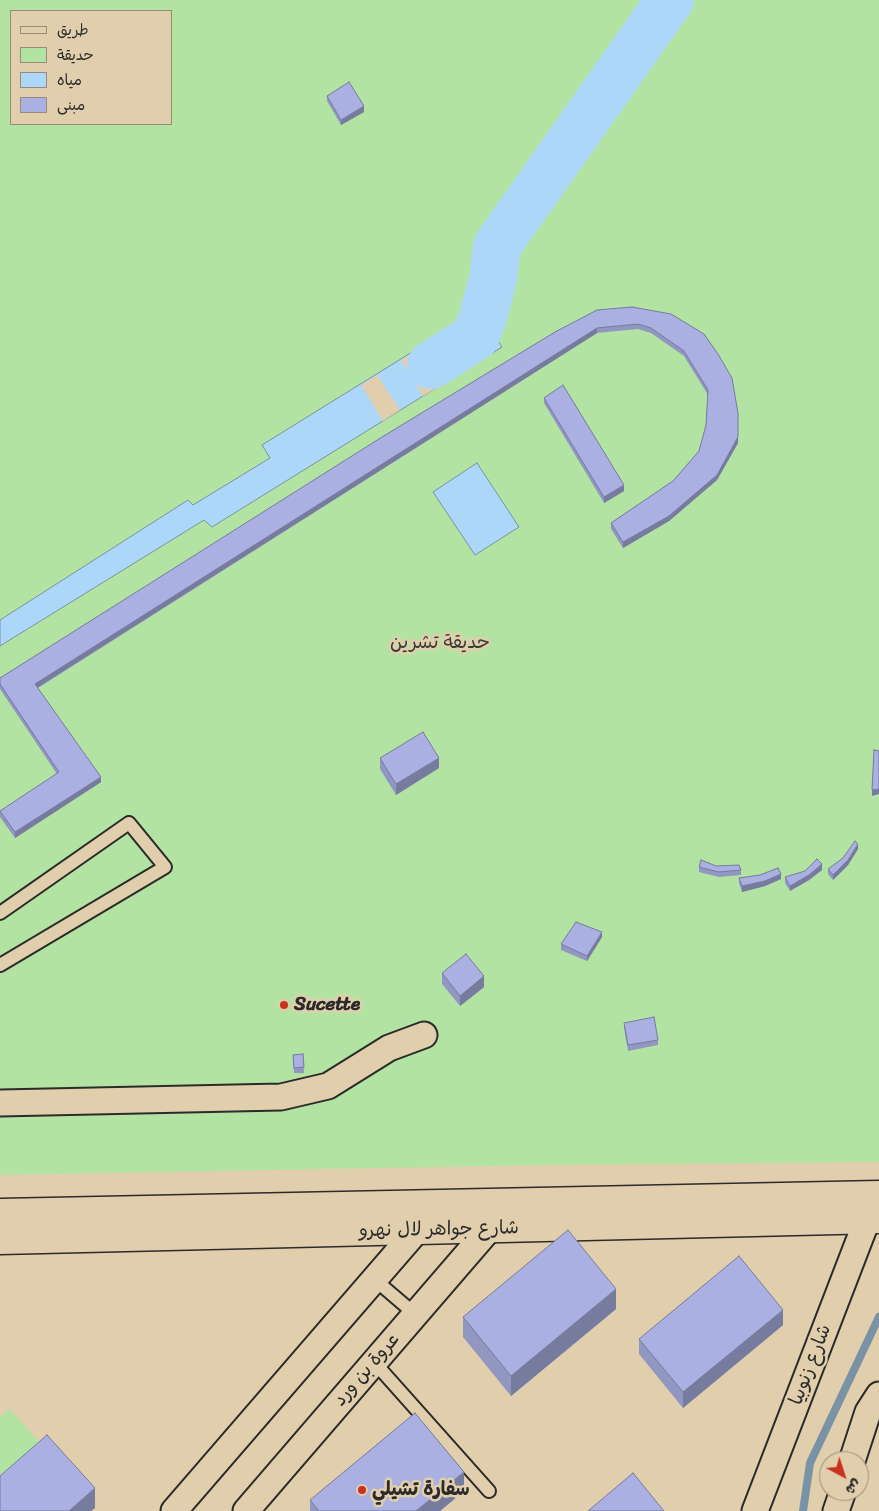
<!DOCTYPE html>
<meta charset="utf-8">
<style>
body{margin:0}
#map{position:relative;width:879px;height:1511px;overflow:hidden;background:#e1ceac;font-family:Sriracha,"Playpen Sans Arabic",sans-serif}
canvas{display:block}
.legend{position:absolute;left:10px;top:10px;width:162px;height:115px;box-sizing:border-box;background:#e1ceac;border:1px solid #988d78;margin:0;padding:6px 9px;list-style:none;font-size:15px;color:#2b2b2b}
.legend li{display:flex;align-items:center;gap:10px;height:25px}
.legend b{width:25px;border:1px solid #988d78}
.north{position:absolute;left:819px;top:1451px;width:50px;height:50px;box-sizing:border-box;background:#e1ceac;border:1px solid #988d78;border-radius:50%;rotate:140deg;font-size:14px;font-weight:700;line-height:20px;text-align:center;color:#2b2b2b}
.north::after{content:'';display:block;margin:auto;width:18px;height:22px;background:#c8321e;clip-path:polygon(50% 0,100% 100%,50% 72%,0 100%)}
</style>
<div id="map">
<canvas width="879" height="1511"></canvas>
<ul class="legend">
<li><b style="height:6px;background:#e1ceac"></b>طريق</li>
<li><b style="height:14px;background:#b2e3a3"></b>حديقة</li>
<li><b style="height:14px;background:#add7f8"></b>مياه</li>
<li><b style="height:14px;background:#aab0e1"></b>مبنى</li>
</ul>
<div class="north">ش</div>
</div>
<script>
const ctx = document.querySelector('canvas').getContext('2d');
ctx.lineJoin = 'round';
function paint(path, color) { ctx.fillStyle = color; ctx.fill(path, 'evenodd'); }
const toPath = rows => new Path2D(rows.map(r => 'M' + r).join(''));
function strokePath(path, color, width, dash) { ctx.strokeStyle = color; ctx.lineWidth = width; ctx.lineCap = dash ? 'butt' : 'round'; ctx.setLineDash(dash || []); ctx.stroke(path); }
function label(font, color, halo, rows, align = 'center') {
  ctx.font = font + ' Sriracha,"Playpen Sans Arabic",sans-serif'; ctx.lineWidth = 5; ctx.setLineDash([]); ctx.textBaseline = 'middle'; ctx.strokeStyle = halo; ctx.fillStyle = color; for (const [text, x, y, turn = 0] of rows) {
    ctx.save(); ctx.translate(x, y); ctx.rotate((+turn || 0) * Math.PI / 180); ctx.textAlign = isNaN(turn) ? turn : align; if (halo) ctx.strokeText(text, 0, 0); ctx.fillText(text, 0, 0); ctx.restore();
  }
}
const green = toPath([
 [0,0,879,0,879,1162,544,1165,0,1175],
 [11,11,171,11,171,124,11,124],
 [9,1409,40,1443,0,1478,0,1417]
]);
const water = toPath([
 [467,318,489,328,502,347,212,527,204,520,0,646,0,620,188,500,193,505,270,458,262,445,467,318],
 [477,463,519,527,475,555,433,492,477,463]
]);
const pier = toPath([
 [418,350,440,386,423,396,401,360],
 [377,375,400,410,383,421,361,385]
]);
const stream = toPath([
 [803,1511,810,1463,879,1317]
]);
const river = toPath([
 [431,365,475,337,482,320,493,279,497,246,670,0]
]);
const lane = toPath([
 [0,913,129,823,165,867,0,965],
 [374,1279,415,1314],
 [374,1362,489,1491]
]);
const street = toPath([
 [0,1103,281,1097,328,1086,389,1048,424,1035],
 [852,1461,868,1412,879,1395],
 [174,1511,417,1230],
 [246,1511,489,1229],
 [755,1511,867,1220],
 [836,1511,843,1491]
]);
const secondary = toPath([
 [0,1213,879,1195],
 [0,1240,879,1219]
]);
const wall = toPath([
 [327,96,364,112,341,125,327,101],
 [671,314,738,413,738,443,717,480,669,521,623,548,611,529,611,523,673,481,699,451,706,425,708,395,684,356,651,333,638,329,597,333,38,688,101,782,15,838,0,817,0,811,57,774,0,689,0,678,555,332],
 [544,398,624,491,604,503,544,403],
 [380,758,439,768,396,795,380,769],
 [858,849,848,865,833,880,828,874,828,869],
 [716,866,741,870,741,875,719,877,699,872,699,867],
 [822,870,809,880,790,891,785,883,785,877],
 [739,878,781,879,765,886,742,892,739,883],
 [602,937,587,961,561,950,561,944],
 [442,973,484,987,460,1006,442,984],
 [624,1023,658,1040,658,1045,628,1051,624,1028],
 [303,1054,304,1073,294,1073,293,1055],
 [616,1309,511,1396,463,1337,463,1317],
 [783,1325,683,1408,639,1354,639,1339],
 [464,1491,440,1511,310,1511,310,1500]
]);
const shadedWall = toPath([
 [364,106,364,112,341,125,341,120],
 [597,328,597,333,35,689,35,684],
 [738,437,738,443,717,480,669,521,623,548,623,542],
 [624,485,624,491,604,503,604,497],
 [439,758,439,768,396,795,396,784],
 [101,777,101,782,15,838,15,832],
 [879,789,879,794,872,796,872,790],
 [858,844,858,849,848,865,833,880,833,875],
 [822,864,822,870,809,880,790,891,790,886],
 [781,874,781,879,765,886,742,892,742,886],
 [602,932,602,937,587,961,587,956],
 [484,976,484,987,460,1006,460,996],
 [616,1289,616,1309,511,1396,511,1376],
 [783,1310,783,1325,683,1408,683,1392],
 [464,1472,464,1491,440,1511,416,1511],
 [95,1488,95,1508,91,1511,69,1511]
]);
const building = toPath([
 [349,82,364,106,341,120,327,96,349,82],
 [632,307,671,314,704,334,718,354,732,378,738,413,738,437,717,475,669,516,623,542,611,523,673,481,699,451,706,425,708,390,684,351,651,328,638,324,597,328,35,684,101,777,15,832,0,811,59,772,0,684,0,678,382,437,555,332,597,310,632,307],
 [563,385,624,485,604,497,544,398,563,385],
 [423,732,439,758,396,784,380,758,423,732],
 [874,750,879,751,879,789,872,790,874,750],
 [855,841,858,844,848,860,833,875,828,869,843,858,855,841],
 [817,859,822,864,809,875,790,886,785,877,805,871,817,859],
 [701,860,716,866,739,865,741,870,719,872,699,867,701,860],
 [778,868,781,874,765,881,742,886,739,878,760,875,778,868],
 [576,922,602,932,587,956,561,944,576,922],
 [466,954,484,976,460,996,442,973,466,954],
 [654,1017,658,1040,628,1045,624,1023,654,1017],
 [303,1054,304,1067,294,1068,293,1055,303,1054],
 [568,1230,616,1289,511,1376,463,1317,568,1230],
 [739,1256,783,1310,683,1392,639,1339,739,1256],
 [415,1413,464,1472,416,1511,319,1511,310,1500,415,1413],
 [47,1435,95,1488,69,1511,0,1511,0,1476,47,1435],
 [633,1473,664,1511,588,1511,633,1473]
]);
const markers = [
 [284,1005,5,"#c8321e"],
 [362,1490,5,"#c8321e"]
];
const parkNames = [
 ["حديقة تشرين",440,643]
];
const poiNames = [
 ["Sucette",294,1005],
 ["سفارة تشيلي",372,1490]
];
const streetNames = [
 ["شارع جواهر لال نهرو",439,1230,-1],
 ["شارع زنوبيا",811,1365,-69],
 ["عروة بن ورد",367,1370,-49]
];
paint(green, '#b2e3a3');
paint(water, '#add7f8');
strokePath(water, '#7992a6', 1);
paint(pier, '#e1ceac');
strokePath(stream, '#7992a6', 8);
strokePath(river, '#add7f8', 48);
strokePath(lane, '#2b2b2b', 16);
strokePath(street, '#2b2b2b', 29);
strokePath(secondary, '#2b2b2b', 31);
strokePath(lane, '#e1ceac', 12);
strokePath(street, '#e1ceac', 25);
strokePath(secondary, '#e1ceac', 28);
paint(wall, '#9297c2');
paint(shadedWall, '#777b9e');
paint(building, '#aab0e1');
strokePath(building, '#777b9e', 1);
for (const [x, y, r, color] of markers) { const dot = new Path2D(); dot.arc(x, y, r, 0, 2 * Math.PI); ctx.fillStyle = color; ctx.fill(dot); strokePath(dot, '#e1ceac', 2); }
label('19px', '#383d37', '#e1ceac', parkNames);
label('bold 19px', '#2b2b2b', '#e1ceac', poiNames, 'left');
label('19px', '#2b2b2b', '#e1ceac', streetNames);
</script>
